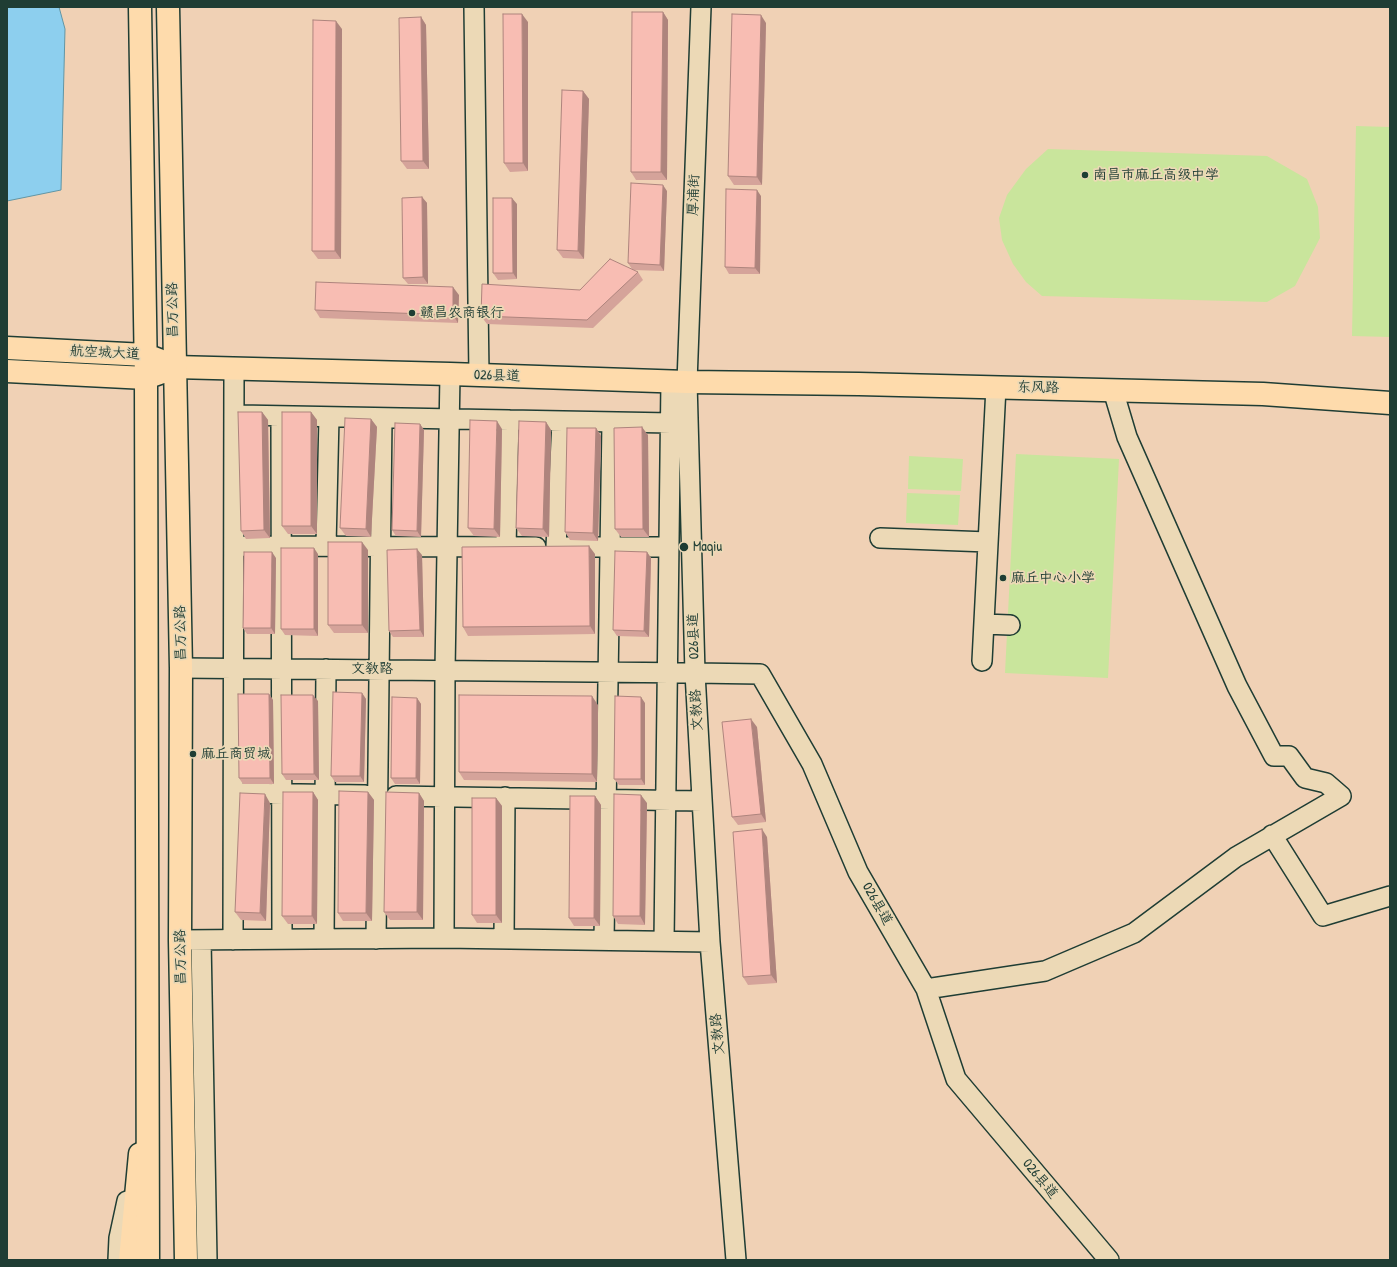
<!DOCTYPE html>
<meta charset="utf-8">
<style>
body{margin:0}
#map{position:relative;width:1397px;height:1267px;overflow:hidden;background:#f0d1b5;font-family:"Patrick Hand",sans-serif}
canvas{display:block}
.frame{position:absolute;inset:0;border:8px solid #1f3d34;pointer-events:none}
</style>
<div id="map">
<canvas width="1397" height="1267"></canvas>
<div class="frame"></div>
</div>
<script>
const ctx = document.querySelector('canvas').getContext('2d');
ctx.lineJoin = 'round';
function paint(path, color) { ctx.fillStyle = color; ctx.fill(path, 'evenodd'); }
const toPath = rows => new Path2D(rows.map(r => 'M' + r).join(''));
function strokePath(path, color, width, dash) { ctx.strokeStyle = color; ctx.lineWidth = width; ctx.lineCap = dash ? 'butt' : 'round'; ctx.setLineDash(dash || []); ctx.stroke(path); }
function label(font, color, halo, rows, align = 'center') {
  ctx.font = font + ' "Patrick Hand","LXGW WenKai TC",sans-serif'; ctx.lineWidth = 3.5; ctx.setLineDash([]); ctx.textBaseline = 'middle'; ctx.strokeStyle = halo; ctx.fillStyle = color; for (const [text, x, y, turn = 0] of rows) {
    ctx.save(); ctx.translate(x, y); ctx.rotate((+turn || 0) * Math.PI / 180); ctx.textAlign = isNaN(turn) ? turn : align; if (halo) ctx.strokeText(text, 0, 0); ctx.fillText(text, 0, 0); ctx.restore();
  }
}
const green = toPath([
 [1356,126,1390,127,1390,337,1352,336],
 [1048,149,1267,156,1307,179,1318,207,1320,238,1295,286,1267,302,1042,296,1026,282,1013,264,1002,240,999,218,1007,195,1026,169],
 [1016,454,1119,459,1108,678,1005,673],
 [909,456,963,459,961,491,908,489],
 [907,493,960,495,958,525,906,523]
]);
const water = toPath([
 [7,7,59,7,65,29,61,190,7,201,7,7]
]);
const minor = toPath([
 [474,7,479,375],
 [701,7,687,382,695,673,760,674,812,764,858,872,926,989,956,1079,1109,1260],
 [239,415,671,423],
 [281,416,282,939],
 [880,538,988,542],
 [234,546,536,547],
 [326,546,329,417],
 [506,547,509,420],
 [556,547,562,421],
 [565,547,669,547],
 [984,624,1010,625],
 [982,661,996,387],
 [181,668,695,673,710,942,736,1260],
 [234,793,365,795],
 [396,796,702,801],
 [1272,835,1323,916,1390,896],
 [444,938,445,670,450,374],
 [324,939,326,669],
 [376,939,382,418],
 [504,939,505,797],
 [180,940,444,938,710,942],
 [201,940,207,1260],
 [233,940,234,369],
 [604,940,612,422],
 [664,941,671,381],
 [926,989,1045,971,1134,933,1236,857,1341,796,1326,783,1305,778,1289,756,1274,756,1237,686,1127,437,1113,390],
 [118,1260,119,1238,127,1201]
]);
const major = toPath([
 [174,367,450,374,687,382,859,384,1263,394,1390,403],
 [130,1260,140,1154]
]);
const highway = toPath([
 [140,7,146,378,148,1260],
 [168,7,181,668,180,940,186,1260],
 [7,348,146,355,159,360],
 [7,371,146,378,160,373]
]);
const wall = toPath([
 [663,12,668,20,667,180,636,180,631,172],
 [421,17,426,25,429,169,407,169,401,161],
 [528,22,528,171,510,172,504,163],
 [766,23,762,185,734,185,728,176],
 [342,29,341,259,318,259,312,251],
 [583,91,589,99,584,259,563,258,557,250],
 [667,191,664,271,633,270,638,272,643,280,593,328,487,324,481,316,580,290,632,269,628,263],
 [761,196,760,274,729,274,725,267],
 [422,197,427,203,428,284,408,284,403,278],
 [517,204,517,279,498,280,493,273],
 [459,295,458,323,320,318,315,310],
 [262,412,268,420,270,538,246,539,241,531],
 [311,412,317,420,317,534,288,534,282,526],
 [371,419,377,427,371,537,346,536,340,528],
 [546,422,551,430,549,537,522,536,516,528],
 [420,424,424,430,421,537,396,536,392,530],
 [596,428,601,436,598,541,570,540,565,532],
 [502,429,500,537,474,536,468,528],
 [648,435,649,537,621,537,615,529],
 [368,550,368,633,334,633,328,625],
 [647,552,651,558,649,637,617,636,613,630],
 [318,554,318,636,285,635,281,629],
 [595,554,595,634,468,636,463,627],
 [422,555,424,637,393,637,389,631],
 [276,558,275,634,247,634,243,628],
 [362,693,366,699,364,782,335,782,331,776],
 [269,694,273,700,274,784,243,784,239,778],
 [417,698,421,704,420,784,395,784,391,778],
 [318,701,319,780,286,780,282,774],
 [645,703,645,785,619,785,614,779],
 [598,705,597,782,464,780,459,772],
 [757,727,766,822,738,825,732,817],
 [313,792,318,800,317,924,288,924,282,916],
 [368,792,374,800,372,921,343,921,338,913],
 [419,793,424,801,423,920,390,920,384,912],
 [595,796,601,805,600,926,574,926,569,918],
 [496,798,502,806,502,923,477,923,472,915],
 [270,803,266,921,241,920,235,912],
 [647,803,645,925,618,924,613,916],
 [767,837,777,983,748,985,743,977]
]);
const shadedWall = toPath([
 [663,12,668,20,667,180,661,172],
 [522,14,528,22,528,171,523,163],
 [761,15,766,23,762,185,757,177],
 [421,17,426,25,429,169,423,161],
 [336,21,342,29,341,259,335,251],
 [583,91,589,99,584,259,578,251],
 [663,185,667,191,664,271,660,265],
 [757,190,761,196,760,274,755,268],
 [422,197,427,203,428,284,423,277],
 [512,198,517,204,517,279,513,273],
 [453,287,459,295,458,323,453,315],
 [262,412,268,420,270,538,264,530],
 [311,412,317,420,317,534,311,526],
 [371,419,377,427,371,537,366,529],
 [497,421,502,429,500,537,494,529],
 [546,422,551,430,549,537,543,529],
 [420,424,424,430,421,537,417,531],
 [642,427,648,435,649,537,643,529],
 [596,428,601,436,598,541,593,533],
 [362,542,368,550,368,633,362,625],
 [589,546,595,554,595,634,590,626],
 [314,548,318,554,318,636,314,629],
 [417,549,422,555,424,637,420,630],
 [272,552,276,558,275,634,271,628],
 [647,552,651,558,649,637,644,631],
 [362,693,366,699,364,782,360,776],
 [269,694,273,700,274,784,270,778],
 [313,695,318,701,319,780,314,774],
 [592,696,598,705,597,782,592,774],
 [641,697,645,703,645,785,641,779],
 [417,698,421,704,420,784,416,778],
 [751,719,757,727,766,822,761,814],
 [313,792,318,800,317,924,312,916],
 [368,792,374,800,372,921,366,913],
 [419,793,424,801,423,920,417,912],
 [265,794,270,803,266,921,260,913],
 [641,795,647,803,645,925,640,916],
 [595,796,601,805,600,926,594,918],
 [496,798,502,806,502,923,496,915],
 [762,829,767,837,777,983,771,975]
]);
const building = toPath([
 [632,12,663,12,661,172,631,172,632,12],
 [503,14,522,14,523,163,504,163,503,14],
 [732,14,761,15,757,177,728,176,732,14],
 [421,17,423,161,401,161,399,18,421,17],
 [313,20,336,21,335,251,312,251,313,20],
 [562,90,583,91,578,251,557,250,562,90],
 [631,183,663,185,660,265,628,263,631,183],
 [726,189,757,190,755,268,725,267,726,189],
 [422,197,423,277,403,278,402,198,422,197],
 [493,198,512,198,513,273,493,273,493,198],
 [610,259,638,272,587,320,481,316,482,284,580,290,610,259],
 [316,282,453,287,453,315,315,310,316,282],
 [238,412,262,412,264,530,241,531,238,412],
 [282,412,311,412,311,526,282,526,282,412],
 [345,418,371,419,366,529,340,528,345,418],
 [470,420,497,421,494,529,468,528,470,420],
 [519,421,546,422,543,529,516,528,519,421],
 [395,423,420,424,417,531,392,530,395,423],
 [642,427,643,529,615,529,614,428,642,427],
 [567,428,596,428,593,533,565,532,567,428],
 [328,542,362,542,362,625,328,625,328,542],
 [589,546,590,626,463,627,462,547,589,546],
 [281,548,314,548,314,629,281,629,281,548],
 [417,549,420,630,389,631,387,550,417,549],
 [615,551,647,552,644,631,613,630,615,551],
 [244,552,272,552,271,628,243,628,244,552],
 [333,692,362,693,360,776,331,776,333,692],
 [238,694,269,694,270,778,239,778,238,694],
 [281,695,313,695,314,774,282,774,281,695],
 [459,695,592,696,592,774,459,772,459,695],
 [615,696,641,697,641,779,614,779,615,696],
 [392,697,417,698,416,778,391,778,392,697],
 [751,719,761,814,732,817,722,722,751,719],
 [339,791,368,792,366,913,338,913,339,791],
 [283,792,313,792,312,916,282,916,283,792],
 [386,792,419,793,417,912,384,912,386,792],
 [240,793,265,794,260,913,235,912,240,793],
 [614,794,641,795,640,916,613,916,614,794],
 [570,796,595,796,594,918,569,918,570,796],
 [472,798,496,798,496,915,472,915,472,798],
 [762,829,771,975,743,977,733,832,762,829]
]);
const markers = [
 [1085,175,4,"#1f3d34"],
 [412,313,4,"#1f3d34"],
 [684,547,5,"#1f3d34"],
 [1003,578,4,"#1f3d34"],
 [193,754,4,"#1f3d34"]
];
const poiNames = [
 ["南昌市麻丘高级中学",1093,175],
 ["赣昌农商银行",420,313],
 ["Maqiu",693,547],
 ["麻丘中心小学",1011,578],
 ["麻丘商贸城",201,754]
];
const streetNames = [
 ["厚浦街",694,195,-88],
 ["昌万公路",173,310,-91],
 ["航空城大道",105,353,3],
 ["026县道",497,376,2],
 ["东风路",1038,388,1],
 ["昌万公路",181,633,-91],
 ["026县道",694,636,-92],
 ["文教路",372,669],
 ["文教路",697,710,-93],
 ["026县道",877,904,60],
 ["昌万公路",181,957,-91],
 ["文教路",718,1034,-95],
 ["026县道",1040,1179,50]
];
paint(green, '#c9e59c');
paint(water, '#8dcfee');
strokePath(water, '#6195a4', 1);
strokePath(minor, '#1f3d34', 22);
strokePath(major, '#1f3d34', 25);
strokePath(highway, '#1f3d34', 25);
strokePath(minor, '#ecd9b6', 19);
strokePath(major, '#fedbac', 22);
strokePath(highway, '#fedbac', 22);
paint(wall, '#d5a39a');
paint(shadedWall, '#ae847d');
paint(building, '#f8bdb3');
strokePath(building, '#ae847d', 1);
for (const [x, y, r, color] of markers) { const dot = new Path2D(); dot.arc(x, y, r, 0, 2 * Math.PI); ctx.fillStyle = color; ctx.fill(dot); strokePath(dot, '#ecd9b6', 1.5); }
label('14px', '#1f3d34', '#ecd9b6', poiNames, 'left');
label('14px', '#1f3d34', '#ecd9b6', streetNames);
</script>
